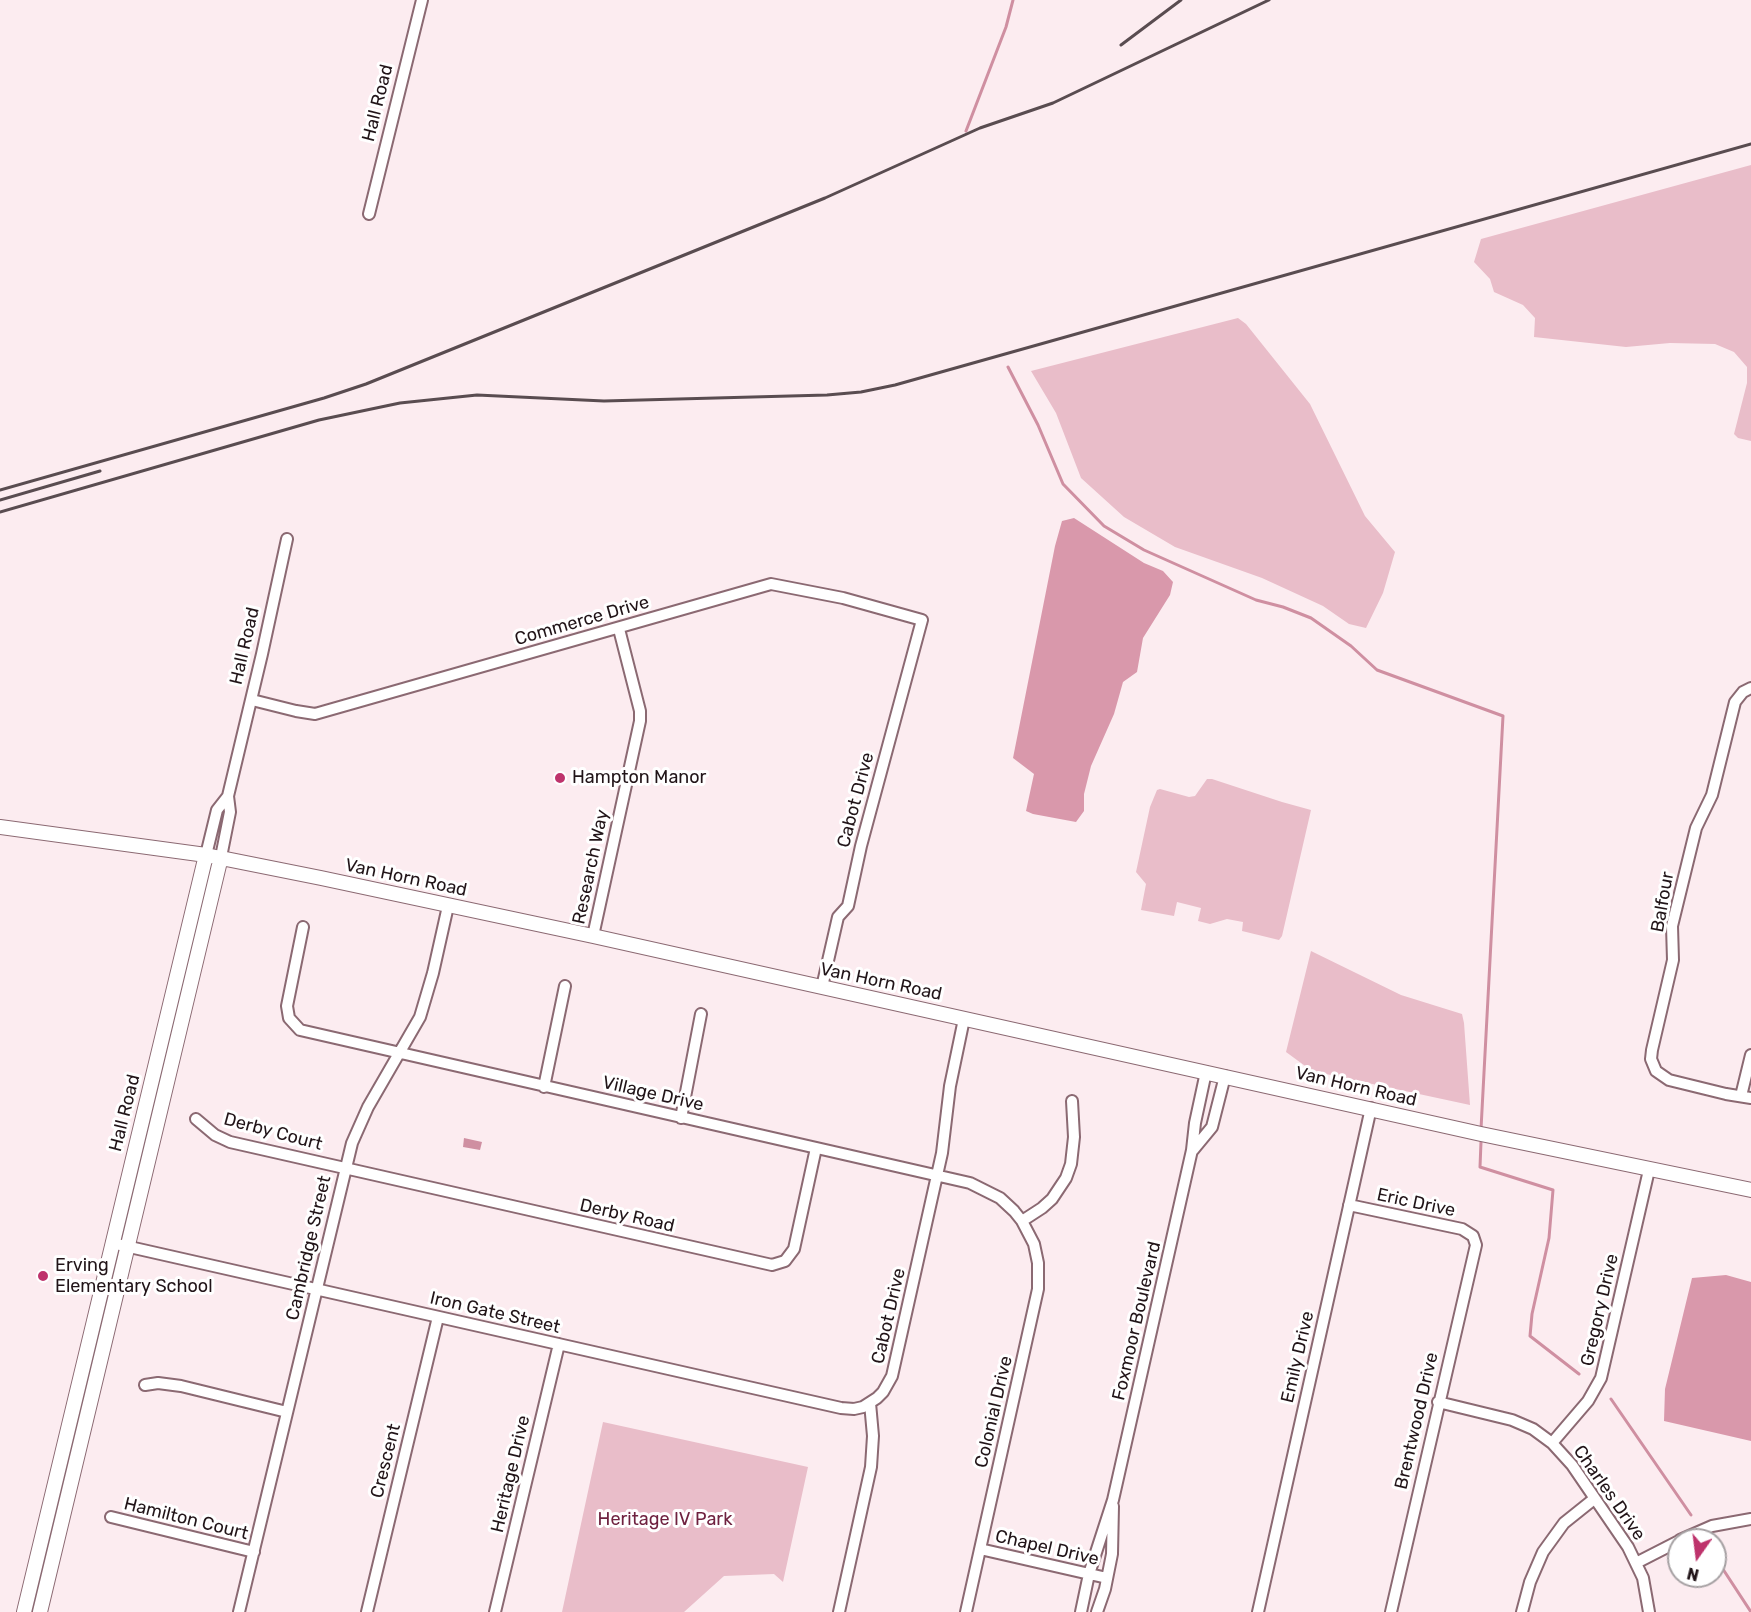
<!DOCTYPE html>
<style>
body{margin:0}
#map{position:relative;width:1751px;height:1612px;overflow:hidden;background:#fcecf0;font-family:Rubik,sans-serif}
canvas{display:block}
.north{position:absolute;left:1667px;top:1528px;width:60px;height:60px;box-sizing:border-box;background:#fff;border:2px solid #a6a1a3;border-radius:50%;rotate:194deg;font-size:16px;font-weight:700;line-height:24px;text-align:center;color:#211418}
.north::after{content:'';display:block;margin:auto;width:21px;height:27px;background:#be336c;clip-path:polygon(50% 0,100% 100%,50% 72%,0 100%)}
</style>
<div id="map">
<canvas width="1751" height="1612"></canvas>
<div class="north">N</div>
</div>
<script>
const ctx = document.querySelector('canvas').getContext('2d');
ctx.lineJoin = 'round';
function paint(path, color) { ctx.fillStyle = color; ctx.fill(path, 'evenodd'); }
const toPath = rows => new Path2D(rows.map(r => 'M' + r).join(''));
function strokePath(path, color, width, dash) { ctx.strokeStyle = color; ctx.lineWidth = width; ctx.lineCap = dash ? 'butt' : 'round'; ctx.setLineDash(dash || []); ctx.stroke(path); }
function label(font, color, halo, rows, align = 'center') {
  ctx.font = font + ' Rubik,sans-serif'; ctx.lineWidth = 6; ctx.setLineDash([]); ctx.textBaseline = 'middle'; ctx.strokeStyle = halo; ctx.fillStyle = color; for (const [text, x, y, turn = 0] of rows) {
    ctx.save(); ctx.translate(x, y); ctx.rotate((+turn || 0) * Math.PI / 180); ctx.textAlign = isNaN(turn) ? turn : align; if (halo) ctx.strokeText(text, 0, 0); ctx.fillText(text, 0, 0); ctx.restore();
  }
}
const green = toPath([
 [1751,165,1751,441,1738,438,1734,434,1747,383,1747,367,1734,352,1715,344,1670,343,1626,347,1534,337,1535,318,1523,305,1494,292,1490,279,1474,262,1481,239],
 [1238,318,1246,324,1310,404,1365,516,1395,552,1383,593,1366,628,1349,624,1323,606,1262,578,1175,547,1124,517,1081,478,1056,413,1031,371],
 [1207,779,1212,779,1282,802,1311,810,1282,936,1279,940,1242,931,1243,922,1227,919,1210,924,1198,921,1201,908,1177,902,1174,916,1141,910,1146,884,1136,872,1150,807,1157,790,1160,789,1189,797,1195,796],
 [1311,951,1401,995,1462,1014,1464,1023,1470,1105,1312,1071,1286,1052],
 [603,1422,808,1467,783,1582,774,1574,724,1576,684,1612,562,1612]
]);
const forest = toPath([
 [1074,518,1144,563,1163,571,1173,582,1170,595,1143,638,1137,672,1123,682,1114,714,1091,766,1084,794,1084,811,1076,822,1033,814,1026,811,1034,774,1013,758,1055,546,1062,521],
 [1726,1275,1751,1282,1751,1441,1664,1421,1665,1389,1692,1278]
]);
const water = toPath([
 [464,1138,482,1142,480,1150,463,1147]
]);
const stream = toPath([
 [966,131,1006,27,1013,0],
 [1008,367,1038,425,1063,484,1104,526,1144,550,1256,600,1283,607,1311,618,1351,646,1377,670,1503,716,1481,1129],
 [1481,1142,1480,1167,1553,1190,1549,1238,1532,1314,1530,1336,1579,1374],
 [1611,1399,1691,1515],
 [1715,1557,1751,1612]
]);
const street = toPath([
 [369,214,422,0],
 [1751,688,1743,692,1735,702,1712,795,1696,828,1672,926,1673,960,1652,1050,1651,1059,1656,1071,1669,1080,1726,1094,1751,1098],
 [252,700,296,711,315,714,771,584,843,598,922,620,861,846,848,906,838,917,822,987],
 [206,855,217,810,228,796,262,654,287,539],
 [221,857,230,812,228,796],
 [303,927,287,1006,289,1018,300,1030,970,1183,1000,1198,1014,1211,1022,1221,1034,1244,1038,1263,1038,1289,966,1612],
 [593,936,640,721,640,711,619,629],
 [544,1087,565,986],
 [1741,1096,1751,1055],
 [681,1118,701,1014],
 [196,1119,215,1135,230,1142,772,1265,785,1261,794,1249,816,1148],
 [1193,1150,1212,1127,1225,1076],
 [1349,1205,1462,1229,1473,1236,1476,1245,1391,1612],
 [1022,1221,1042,1208,1052,1199,1066,1178,1071,1164,1074,1137,1072,1101],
 [112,1243,841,1408,854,1409,863,1407,877,1398,883,1392,892,1376,942,1153,950,1086,964,1019],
 [145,1385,158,1383,181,1386,287,1412],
 [1438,1402,1512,1420,1533,1429,1552,1443,1572,1465,1628,1547,1643,1578,1649,1612],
 [1552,1443,1588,1401,1601,1378,1649,1170],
 [111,1517,254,1552],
 [1680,1540,1712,1526,1751,1519],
 [980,1549,1107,1578],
 [1636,1563,1679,1541],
 [239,1612,352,1143,368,1107,420,1017,433,973,448,906],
 [367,1612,438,1317],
 [495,1612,559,1344],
 [839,1612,871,1467,873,1436,870,1403],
 [1081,1612,1089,1574,1113,1500,1192,1150,1195,1123,1206,1072],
 [1097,1612,1105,1589,1112,1554,1113,1506],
 [1258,1612,1371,1108],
 [1522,1612,1530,1582,1543,1552,1564,1523,1594,1499]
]);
const secondary = toPath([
 [0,827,206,855,321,878,593,936,1481,1134,1751,1190],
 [24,1612,206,855],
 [40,1612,221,857]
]);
const rail = toPath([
 [1121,45,1181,0],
 [0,490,324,398,366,384,825,198,980,128,1053,103,1269,0],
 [0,500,100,471],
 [0,512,319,420,400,403,477,395,604,401,827,395,861,392,895,385,1751,144]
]);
const markers = [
 [560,778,6,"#be336c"],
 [43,1276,6,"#be336c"]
];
const streetNames = [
 ["Hall Road",378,103,-76],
 ["Commerce Drive",582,621,-16],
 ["Hall Road",245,646,-77],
 ["Cabot Drive",856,800,-75],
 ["Research Way",591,867,-78],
 ["Van Horn Road",406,878,12],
 ["Balfour",1663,902,-80],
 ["Van Horn Road",881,982,12],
 ["Van Horn Road",1356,1087,13],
 ["Village Drive",653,1094,13],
 ["Hall Road",125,1113,-76],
 ["Derby Court",273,1132,15],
 ["Eric Drive",1416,1203,12],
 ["Derby Road",627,1216,13],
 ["Cambridge Street",309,1248,-77],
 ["Gregory Drive",1600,1310,-77],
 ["Iron Gate Street",495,1313,13],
 ["Cabot Drive",889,1316,-77],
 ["Foxmoor Boulevard",1137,1321,-77],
 ["Emily Drive",1298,1357,-77],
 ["Colonial Drive",994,1412,-77],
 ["Brentwood Drive",1417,1421,-77],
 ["Crescent",386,1461,-76],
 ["Heritage Drive",511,1474,-77],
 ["Charles Drive",1609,1493,55],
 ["Hamilton Court",186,1519,14],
 ["Chapel Drive",1047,1548,13]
];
const poiNames = [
 ["Hampton Manor",572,778],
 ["Erving",55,1266],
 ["Elementary School",55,1287]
];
const parkNames = [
 ["Heritage IV Park",665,1520]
];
paint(green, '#e9bdc9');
paint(forest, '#d998ab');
paint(water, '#cf8fa1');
strokePath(stream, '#cf8fa1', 3);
strokePath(street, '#8b6972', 14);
strokePath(secondary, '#8b6972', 16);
strokePath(street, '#fff', 10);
strokePath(secondary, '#fff', 14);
strokePath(rail, '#594c50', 3);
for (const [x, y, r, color] of markers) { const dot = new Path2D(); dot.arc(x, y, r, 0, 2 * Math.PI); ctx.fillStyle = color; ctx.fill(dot); strokePath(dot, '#fff', 2); }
label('18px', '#211418', '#fff', streetNames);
label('18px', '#211418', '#fff', poiNames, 'left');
label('18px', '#6f2240', '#fff', parkNames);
</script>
